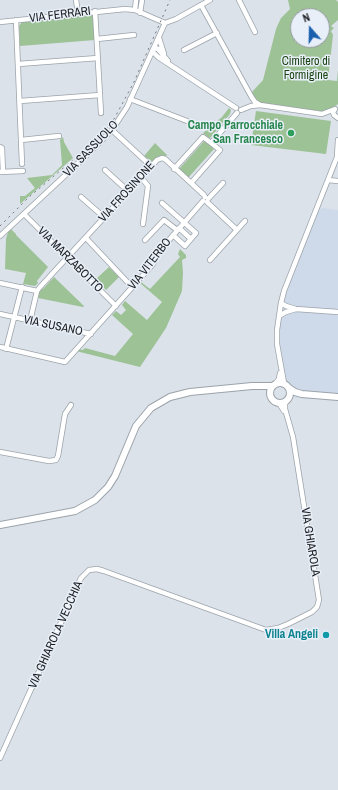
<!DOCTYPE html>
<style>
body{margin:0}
#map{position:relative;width:338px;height:790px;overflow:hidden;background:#dbe2ea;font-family:"Archivo Narrow",sans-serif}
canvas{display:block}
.north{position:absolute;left:290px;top:8px;width:40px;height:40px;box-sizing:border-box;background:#e8eff8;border:1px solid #969ba1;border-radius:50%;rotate:340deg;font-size:11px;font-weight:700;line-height:16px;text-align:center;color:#1a1c1f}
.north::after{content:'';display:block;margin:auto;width:14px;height:18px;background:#1a5eae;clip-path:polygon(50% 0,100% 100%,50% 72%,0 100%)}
</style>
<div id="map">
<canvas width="338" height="790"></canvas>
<div class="north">N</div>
</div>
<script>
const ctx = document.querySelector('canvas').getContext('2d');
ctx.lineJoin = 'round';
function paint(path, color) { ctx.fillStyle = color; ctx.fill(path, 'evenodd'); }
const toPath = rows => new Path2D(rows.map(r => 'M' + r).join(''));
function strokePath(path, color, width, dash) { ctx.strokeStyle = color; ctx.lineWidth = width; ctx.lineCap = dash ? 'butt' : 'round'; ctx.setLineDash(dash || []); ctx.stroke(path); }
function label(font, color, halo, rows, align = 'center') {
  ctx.font = font + ' "Archivo Narrow",sans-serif'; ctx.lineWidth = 3; ctx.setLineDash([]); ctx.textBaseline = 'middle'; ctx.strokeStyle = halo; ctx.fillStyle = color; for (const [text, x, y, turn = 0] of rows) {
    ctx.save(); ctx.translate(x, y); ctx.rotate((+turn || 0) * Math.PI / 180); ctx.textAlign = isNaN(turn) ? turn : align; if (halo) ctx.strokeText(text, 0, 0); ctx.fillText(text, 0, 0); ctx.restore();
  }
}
const built = toPath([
 [322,208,338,210,338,400,296,398,290,396,288,394,277,344,280,309,317,212]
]);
const green = toPath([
 [288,0,336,0,338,2,338,20,331,26,334,28,331,31,333,35,328,80,337,81,338,70,338,104,327,112,260,103,254,97,252,92,263,80,276,29,281,18,290,9],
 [298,16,322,16,322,40,298,40],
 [91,14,93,16,95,40,20,46,19,26,22,22],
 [229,108,231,110,230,114,211,137,209,138,203,133,222,117],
 [256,111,331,121,326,154,251,145],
 [63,137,64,142,73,158,20,204,20,196,25,196,35,188,27,178,52,175,62,165,60,140],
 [205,140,214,149,188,178,179,169],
 [155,143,167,155,165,157,160,156,153,162,151,161,144,156],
 [11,229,16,234,16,235,48,267,37,281,38,283,35,286,23,284,26,273,5,269,6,239,8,232],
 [180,249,186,255,186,258,182,260,183,273,182,291,166,328,140,367,76,351,78,349,83,350,85,348,115,356,133,334,112,315,116,311,121,315,126,310,122,305,125,301,147,320,162,302,140,283,141,282,150,289,180,257,178,254],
 [109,267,119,277,106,290,96,279],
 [54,277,84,306,83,307,38,298,39,295,37,294,40,288,43,289]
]);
const minor = toPath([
 [76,0,78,13],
 [239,0,255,32],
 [201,5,251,96,255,102,260,105],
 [135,10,136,0],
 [95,11,101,113],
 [140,13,142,0],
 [16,20,22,164],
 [0,22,125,9,135,10,165,23],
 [159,38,164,54],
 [97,39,134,35],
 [153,49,153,52,158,57,236,108],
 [153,49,155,48,158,49,168,61],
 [184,50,217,33],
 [18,64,98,58],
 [130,99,187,121],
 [20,101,100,95],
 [335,109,333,112,334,115,338,118],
 [241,110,251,106,260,105,322,114,335,109],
 [112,130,151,166],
 [21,140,59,136],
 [211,143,237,113],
 [0,147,2,148,3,172],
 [174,169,203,137,211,143,220,150,191,183],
 [105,170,128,191],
 [0,172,23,171],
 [141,177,148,186,143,224],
 [328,180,338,181],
 [81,197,105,218],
 [208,199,223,183],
 [207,202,237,230],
 [162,203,196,233,185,246,173,235],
 [24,214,116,306],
 [179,228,191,239],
 [0,236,87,155,112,130,127,107,165,23,176,19,210,0],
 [86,238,132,287],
 [145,240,164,220,177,230],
 [210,260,245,221],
 [0,283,37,291],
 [281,303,286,306,296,309,338,312],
 [0,314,91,334],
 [279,316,286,312,296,309],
 [30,321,37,291,40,287,157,160,162,158,165,159,204,195,205,197],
 [0,347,65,362,153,264,155,260,156,255,203,201],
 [6,349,22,287],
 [284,383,277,344,277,330,281,303,284,291,337,157,338,140],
 [275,384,279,379,280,373],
 [279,403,284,411],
 [0,452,49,461,56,460,58,456,65,414,71,405],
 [0,758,81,578,89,570,97,569,104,571,266,630,278,628,288,624,312,612,317,607,319,600,293,437,285,409,285,401]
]);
const major = toPath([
 '270 393a10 10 0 1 1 20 0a10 10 0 1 1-20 0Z',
 [289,388,295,392,302,394,338,397],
 [0,525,75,511,95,500,108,487,115,476,136,426,151,408,170,397,190,392,252,386,273,386]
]);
const rail = toPath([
 [0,226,29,197,99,138,114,119,134,82,170,0]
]);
const markers = [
 [291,133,4,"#2e9e5b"],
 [326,635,4,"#0f9aa8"]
];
const streetNames = [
 ["VIA FERRARI",60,15,-7],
 ["VIA SASSUOLO",91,149,-46],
 ["VIA FROSINONE",127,192,-48],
 ["VIA MARZABOTTO",70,260,45],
 ["VIA VITERBO",150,264,-52],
 ["VIA SUSANO",53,326,12],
 ["VIA GHIAROLA",310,542,81],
 ["VIA GHIAROLA VECCHIA",56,635,-66]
];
const parkNames = [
 ["Cimitero di",306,62],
 ["Formigine",306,76]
];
const leisureNames = [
 ["Campo Parrocchiale",283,126],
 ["San Francesco",283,140]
];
const cultureNames = [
 ["Villa Angeli",318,635]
];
paint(built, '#cedae9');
paint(green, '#9dc295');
strokePath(minor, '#9ca3aa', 6);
strokePath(major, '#9ca3aa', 8);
strokePath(minor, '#fff', 4.5);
strokePath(major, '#fff', 6);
strokePath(rail, '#75797f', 1, [2, 4]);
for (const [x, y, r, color] of markers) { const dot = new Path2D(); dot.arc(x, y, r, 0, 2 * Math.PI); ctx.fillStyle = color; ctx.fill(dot); strokePath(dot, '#e8eff8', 1.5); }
label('12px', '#1a1c1f', '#e8eff8', streetNames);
label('12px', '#1a4210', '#e8eff8', parkNames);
label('bold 12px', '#27864d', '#e8eff8', leisureNames, 'right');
label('bold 12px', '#0d838f', '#e8eff8', cultureNames, 'right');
</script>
